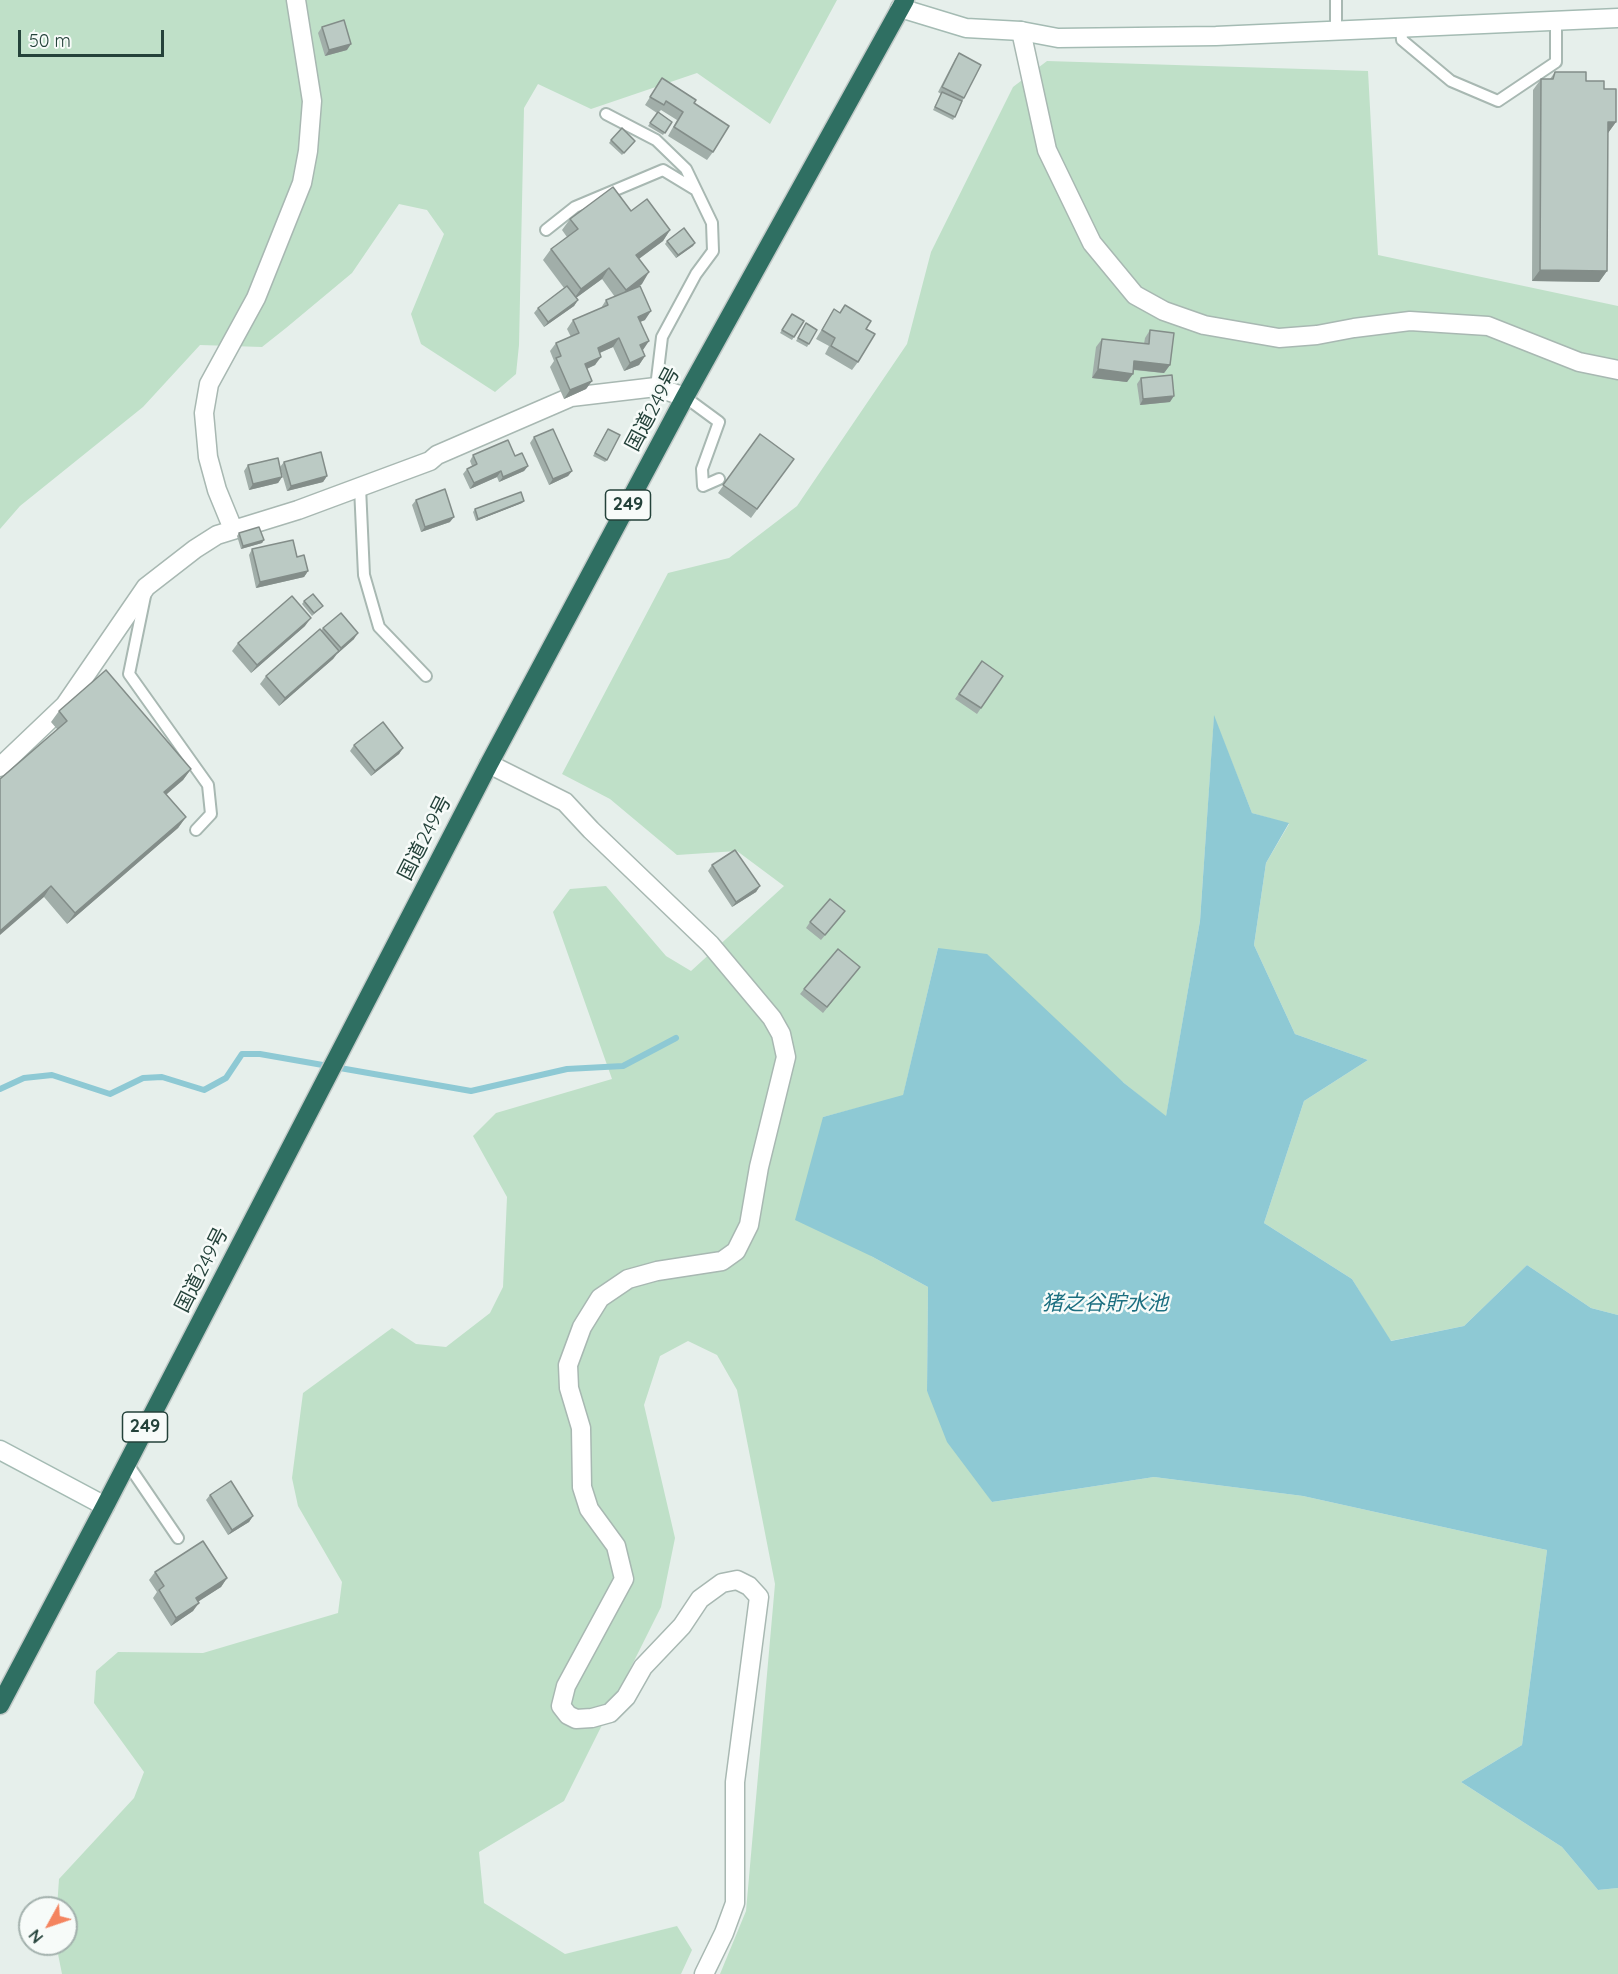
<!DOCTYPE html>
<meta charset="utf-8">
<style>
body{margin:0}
#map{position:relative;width:1618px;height:1974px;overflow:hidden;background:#e6efeb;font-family:Quicksand,sans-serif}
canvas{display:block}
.north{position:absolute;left:18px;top:1896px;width:60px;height:60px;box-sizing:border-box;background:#f7fbf9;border:2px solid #a3b1ad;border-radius:50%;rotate:230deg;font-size:16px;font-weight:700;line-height:24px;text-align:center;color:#24423a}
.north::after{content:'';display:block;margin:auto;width:21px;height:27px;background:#f4845f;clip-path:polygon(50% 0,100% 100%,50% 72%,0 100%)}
.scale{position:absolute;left:18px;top:30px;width:146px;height:27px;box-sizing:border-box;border:3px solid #24423a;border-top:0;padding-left:8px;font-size:18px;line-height:21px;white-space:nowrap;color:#24423a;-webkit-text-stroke:4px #f7fbf9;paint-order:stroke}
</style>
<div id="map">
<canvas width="1618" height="1974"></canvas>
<div class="north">N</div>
<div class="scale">50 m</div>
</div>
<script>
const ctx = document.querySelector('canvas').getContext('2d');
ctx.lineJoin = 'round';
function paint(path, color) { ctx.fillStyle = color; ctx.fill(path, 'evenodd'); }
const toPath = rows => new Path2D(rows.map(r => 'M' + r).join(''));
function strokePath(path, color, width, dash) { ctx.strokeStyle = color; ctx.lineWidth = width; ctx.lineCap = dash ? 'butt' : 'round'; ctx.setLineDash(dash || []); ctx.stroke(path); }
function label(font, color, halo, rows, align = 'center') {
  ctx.font = font + ' Quicksand,"Noto Sans JP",sans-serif'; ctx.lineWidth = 5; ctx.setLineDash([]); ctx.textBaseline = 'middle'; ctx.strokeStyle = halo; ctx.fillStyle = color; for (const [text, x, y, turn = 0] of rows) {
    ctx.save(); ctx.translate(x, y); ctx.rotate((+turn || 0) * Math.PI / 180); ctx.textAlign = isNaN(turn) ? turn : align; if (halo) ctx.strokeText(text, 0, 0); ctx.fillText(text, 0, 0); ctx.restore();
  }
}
const green = toPath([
 [0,0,837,0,770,124,697,73,591,109,538,84,524,108,519,345,516,374,495,392,421,344,411,314,444,234,427,210,399,204,352,273,286,328,262,347,200,345,143,407,20,506,0,529],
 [1047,61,1368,71,1378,255,1618,306,1618,1315,1591,1308,1527,1265,1464,1326,1390,1341,1352,1279,1264,1223,1304,1101,1368,1060,1295,1034,1254,945,1266,863,1289,824,1252,813,1214,717,1200,921,1166,1117,1124,1083,938,948,903,1096,823,1117,871,1256,928,1287,927,1391,992,1502,1154,1477,1303,1496,1547,1550,1522,1745,1461,1782,1562,1847,1598,1890,1618,1888,1618,1974,720,1974,746,1911,775,1584,737,1390,717,1355,688,1341,660,1356,644,1405,675,1538,661,1607,564,1801,479,1852,484,1903,565,1954,677,1926,692,1950,681,1974,62,1974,56,1944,66,1944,66,1908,57,1908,59,1879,134,1798,144,1772,94,1703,96,1671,118,1652,203,1653,338,1613,342,1582,298,1506,292,1478,303,1393,392,1328,416,1344,446,1347,490,1313,503,1287,507,1197,473,1136,496,1113,612,1079,553,912,570,889,606,886,666,956,691,971,784,886,737,851,677,855,610,799,562,774,668,573,729,558,797,506,907,344,931,252,1013,87]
]);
const water = toPath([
 [1214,715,1252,813,1289,823,1266,863,1254,945,1295,1034,1368,1060,1304,1101,1264,1223,1352,1279,1391,1341,1464,1326,1527,1265,1591,1308,1618,1315,1618,1888,1598,1890,1562,1847,1461,1782,1522,1745,1547,1550,1303,1496,1154,1477,992,1502,947,1442,927,1391,928,1287,871,1256,795,1220,823,1117,903,1095,938,948,987,954,1124,1083,1166,1116,1200,921]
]);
const stream = toPath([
 [0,1089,24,1078,52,1075,110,1094,143,1078,162,1077,204,1090,226,1078,242,1054,260,1054,471,1091,567,1069,623,1066,676,1038]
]);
const lane = toPath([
 [1401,27,1402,40,1451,81,1498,101,1556,62,1556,19],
 [1336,30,1336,0],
 [606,114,656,140,686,169,712,223,713,251,696,274,662,337,656,387],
 [546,230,575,207,663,170,696,190],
 [685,397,719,422,702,469,703,486,719,479],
 [360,487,364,575,379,627,426,676],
 [145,596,129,674,208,785,211,814,196,830],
 [127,1463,178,1538]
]);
const street = toPath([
 [1021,31,1047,150,1092,243,1135,295,1164,311,1204,325,1279,338,1317,335,1354,328,1410,321,1488,326,1579,362,1618,370],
 [233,529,217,490,208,457,204,413,209,384,256,298,302,183,308,151,312,101,296,0],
 [489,764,565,802,591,830,710,944,772,1018,781,1034,786,1057,759,1167,749,1225,736,1251,722,1261,657,1271,628,1279,600,1298,582,1327,568,1365,569,1388,581,1428,582,1487,589,1509,616,1546,624,1579,566,1686,561,1706,568,1715,576,1719,592,1718,610,1713,626,1697,643,1667,682,1626,700,1599,722,1583,737,1580,749,1586,759,1597,735,1782,735,1903,724,1933,704,1974],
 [0,767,65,705,146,587,195,549,217,535,298,510,430,461,437,455,571,397,656,387,685,397]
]);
const secondary = toPath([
 [900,8,966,28,1021,31,1058,38,1216,36,1618,18],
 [0,1450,105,1506]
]);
const highway = toPath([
 [0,1705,105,1506,489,764,685,397,905,0]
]);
const wall = toPath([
 [322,27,347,50,325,56,318,33],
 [959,53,964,98,953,120,933,110,941,94,938,92,955,59],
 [1555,72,1586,81,1604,89,1616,122,1608,133,1607,271,1599,282,1532,281,1533,90,1541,79,1550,79],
 [662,78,694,103,713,152,707,160,668,136,677,120,661,110,659,112,672,122,663,135,648,126,657,113,645,105],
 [611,140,633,143,622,155,609,143],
 [631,211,670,230,663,241,639,259,642,284,636,288,645,320,640,322,643,350,645,356,639,365,624,371,613,347,600,353,595,365,587,369,592,381,586,389,564,399,550,367,554,361,550,351,556,343,571,337,567,329,573,320,601,308,606,300,615,297,602,279,576,298,578,300,574,306,544,327,534,313,538,308,564,288,543,260,551,249,567,237,562,230,570,219],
 [667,241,695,243,693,246,676,258,665,244],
 [845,305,866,329,858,362,852,370,825,354,829,346,816,339,834,309,840,313],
 [792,314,804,321,792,340,780,333],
 [806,323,817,330,807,347,796,341],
 [1150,330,1170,365,1164,373,1133,370,1127,382,1092,378,1096,347,1102,339,1144,344,1145,338],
 [1141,378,1170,402,1140,405,1137,384],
 [606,432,607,460,605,462,593,456],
 [760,434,794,459,751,518,718,493],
 [534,437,572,471,568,476,549,485,530,443],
 [473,455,515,456,528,466,524,471,499,482,497,477,470,489,463,474,467,469,472,466,470,461],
 [284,462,327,476,323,482,287,491,280,467],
 [248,465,282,477,278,483,249,490,244,471],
 [416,500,450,522,421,532,412,505],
 [522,503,476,521,473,512,475,509],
 [239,533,264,540,262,543,241,549,237,536],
 [252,549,297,557,308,571,304,577,256,588,249,555],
 [304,601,321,608,312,616,302,604],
 [305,626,251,673,232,651,238,643],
 [323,628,354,639,337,654,333,659,279,706,260,684,266,676,321,631],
 [982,661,1003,676,977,714,955,699],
 [59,711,191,769,183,780,166,795,186,817,178,828,67,924,44,897,57,729,51,722],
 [354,745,403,748,399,754,371,776,350,751],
 [712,865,760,886,756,892,732,907,708,871],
 [841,917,821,940,806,928,810,922],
 [860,967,823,1013,800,994,804,989],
 [210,1495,253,1516,249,1522,228,1535,206,1500],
 [155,1572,227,1578,221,1587,198,1601,193,1611,171,1626,153,1598,157,1592,149,1580]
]);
const shadedWall = toPath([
 [351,44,347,50,325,56,329,50],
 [1608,122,1616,122,1608,133,1600,133],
 [670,230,663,241,629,266,636,255],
 [695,243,693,246,676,258,678,255],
 [609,268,602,279,573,300,581,289],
 [1540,270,1607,271,1599,282,1532,281],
 [649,272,642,284,618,301,626,290],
 [578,300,574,306,544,327,548,322],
 [651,311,645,320,632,325,638,317],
 [619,338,613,347,592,356,598,348],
 [649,341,643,350,635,353,640,345],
 [645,356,639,365,624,371,630,363],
 [601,357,595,365,579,372,585,364],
 [1134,361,1170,365,1164,373,1128,369],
 [1098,369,1133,374,1127,382,1092,378],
 [592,381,586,389,564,399,570,390],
 [1174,396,1170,402,1140,405,1143,399],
 [528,466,524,471,499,482,503,477],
 [501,471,497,477,470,489,474,483],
 [572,471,568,476,549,485,553,479],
 [327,476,323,482,287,491,291,486],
 [282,477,278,483,249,490,253,484],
 [524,501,522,503,476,521,478,519],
 [454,517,450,522,421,532,425,527],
 [264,540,262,543,241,549,243,546],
 [308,571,304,577,256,588,260,582],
 [311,618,305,626,251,673,257,665],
 [358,633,354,639,337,654,341,648],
 [339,651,333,659,279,706,285,698],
 [403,748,399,754,371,776,375,771],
 [191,769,183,780,156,803,164,792],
 [186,817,178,828,67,924,75,913],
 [51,886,44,897,0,935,0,931],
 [760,886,756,892,732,907,736,902],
 [253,1516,249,1522,228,1535,232,1530],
 [227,1578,221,1587,190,1607,196,1598],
 [199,1603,193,1611,171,1626,176,1618]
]);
const building = toPath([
 [344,20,351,44,329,50,322,27,344,20],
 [959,53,981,65,964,98,942,87,959,53],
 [1555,72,1586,72,1586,81,1604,81,1604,89,1616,89,1616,122,1608,122,1607,271,1540,270,1541,79,1553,79,1555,72],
 [662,78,696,100,694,103,729,126,713,152,674,127,683,112,666,101,664,105,650,97,662,78],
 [942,92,962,101,955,117,935,107,942,92],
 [658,112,672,122,665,133,650,123,658,112],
 [622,128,635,141,624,153,611,140,622,128],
 [613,187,631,211,647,199,670,230,636,255,649,272,626,290,609,268,581,289,551,249,578,229,570,219,613,187],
 [684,228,695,243,678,255,667,241,684,228],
 [567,286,578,300,548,322,538,308,567,286],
 [640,286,651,311,638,317,649,341,640,345,645,356,630,363,619,338,598,348,601,357,585,364,592,381,570,390,556,358,561,356,556,343,579,333,573,320,608,305,606,300,640,286],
 [845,305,871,321,866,329,875,334,858,362,831,346,835,338,822,330,834,309,840,313,845,305],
 [792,314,804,321,794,337,782,330,792,314],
 [806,323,817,330,809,344,798,338,806,323],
 [1150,330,1174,333,1170,365,1134,361,1133,374,1098,369,1102,339,1149,344,1150,330],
 [1172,375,1174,396,1143,399,1141,378,1172,375],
 [553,429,572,471,553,479,534,437,553,429],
 [608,429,620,435,607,460,595,453,608,429],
 [760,434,794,459,757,509,723,485,760,434],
 [508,440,515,456,522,453,528,466,503,477,501,471,474,483,467,469,477,464,473,455,508,440],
 [321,452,327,476,291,486,284,462,321,452],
 [278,458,282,477,253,484,248,465,278,458],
 [445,489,454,517,425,527,416,500,445,489],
 [521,492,524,501,478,519,475,509,521,492],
 [259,527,264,540,243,546,239,533,259,527],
 [293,540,297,557,304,555,308,571,260,582,252,549,293,540],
 [313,594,323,606,314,613,304,601,313,594],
 [292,596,311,618,257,665,238,643,292,596],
 [341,613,358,633,341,648,323,628,341,613],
 [320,629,339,651,285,698,266,676,320,629],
 [982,661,1003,676,981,708,959,694,982,661],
 [106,670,191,769,164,792,186,817,75,913,51,886,0,931,0,779,67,721,59,711,106,670],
 [383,722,403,748,375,771,354,745,383,722],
 [735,850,760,886,736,902,712,865,735,850],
 [830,899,845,911,825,935,810,922,830,899],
 [838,949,860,967,827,1007,804,989,838,949],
 [231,1481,253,1516,232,1530,210,1495,231,1481],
 [203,1541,227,1578,196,1598,199,1603,176,1618,159,1590,164,1586,155,1572,203,1541]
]);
const shields = [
 [628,505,45],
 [145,1427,45]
];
const shieldNames = [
 ["249",628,505],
 ["249",145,1427]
];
const streetNames = [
 ["国道249号",653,409,-62],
 ["国道249号",425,838,-63],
 ["国道249号",202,1270,-63]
];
const waterNames = [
 ["猪之谷貯水池",1105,1304]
];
paint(green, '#bfe0c8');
paint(water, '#8ec9d4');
strokePath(stream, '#8ec9d4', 6);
strokePath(lane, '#a8b8b2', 14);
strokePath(street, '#a8b8b2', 21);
strokePath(secondary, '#a4bbb3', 21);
strokePath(highway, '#c2cac8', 21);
strokePath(lane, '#fff', 10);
strokePath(street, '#fff', 18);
strokePath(secondary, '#fff', 18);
strokePath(highway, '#2f6f62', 18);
paint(wall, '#a1aea9');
paint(shadedWall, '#838d89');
paint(building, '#bbcac4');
strokePath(building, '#838d89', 1.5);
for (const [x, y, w] of shields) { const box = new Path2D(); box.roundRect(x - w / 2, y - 15, w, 30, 4.5); ctx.fillStyle = '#f7fbf9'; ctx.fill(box); strokePath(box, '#24423a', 1.5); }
label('bold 18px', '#24423a', null, shieldNames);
label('20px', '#24423a', '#f7fbf9', streetNames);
label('italic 21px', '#1c6f80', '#f7fbf9', waterNames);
</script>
